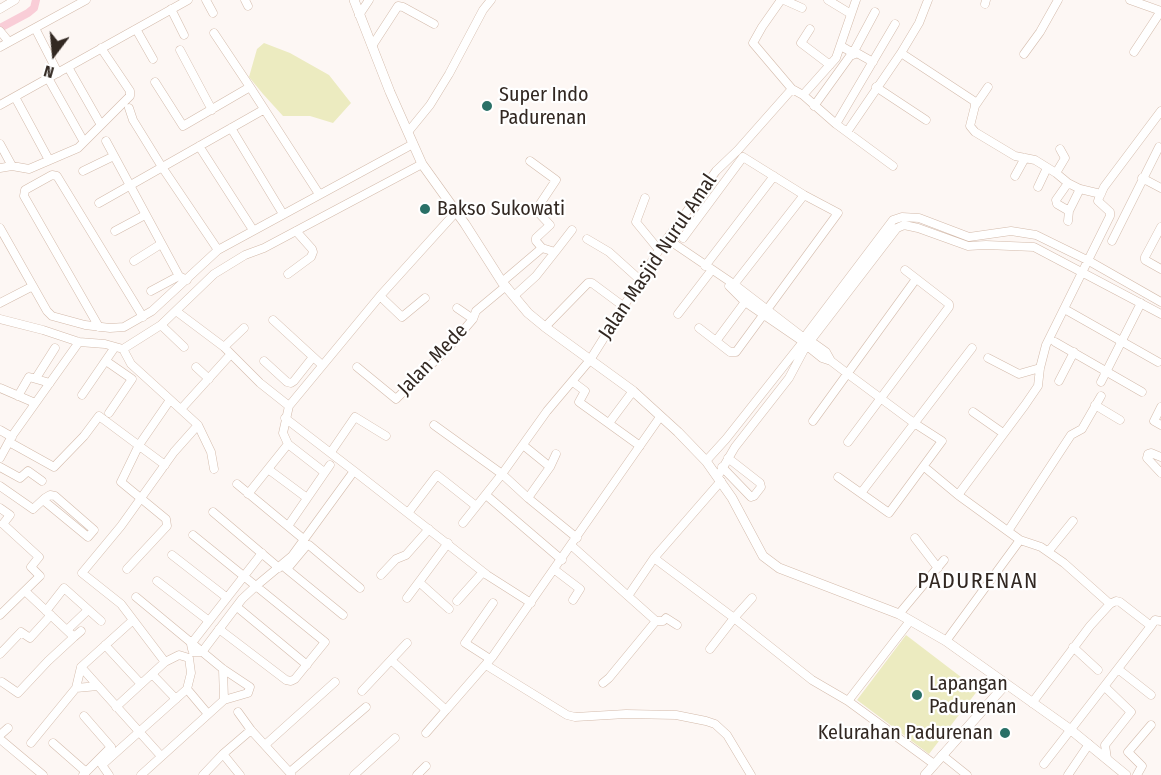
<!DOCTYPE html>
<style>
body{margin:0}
#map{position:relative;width:1161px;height:775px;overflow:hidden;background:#fdf7f4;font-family:"Fira Sans Condensed",sans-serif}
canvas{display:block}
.north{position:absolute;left:24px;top:24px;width:60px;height:60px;-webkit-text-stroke:4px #fff;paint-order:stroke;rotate:196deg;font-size:16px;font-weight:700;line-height:24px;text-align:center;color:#322822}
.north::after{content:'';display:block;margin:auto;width:21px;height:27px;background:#322822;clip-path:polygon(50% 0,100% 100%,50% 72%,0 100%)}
</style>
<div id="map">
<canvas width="1161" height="775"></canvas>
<div class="north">N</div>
</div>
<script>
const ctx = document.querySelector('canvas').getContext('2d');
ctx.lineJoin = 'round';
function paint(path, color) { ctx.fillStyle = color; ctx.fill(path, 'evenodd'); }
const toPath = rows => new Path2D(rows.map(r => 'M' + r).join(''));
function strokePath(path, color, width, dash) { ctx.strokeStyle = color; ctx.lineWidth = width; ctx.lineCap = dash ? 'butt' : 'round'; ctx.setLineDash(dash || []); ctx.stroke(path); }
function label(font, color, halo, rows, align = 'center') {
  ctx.font = font + ' "Fira Sans Condensed",sans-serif'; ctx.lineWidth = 4.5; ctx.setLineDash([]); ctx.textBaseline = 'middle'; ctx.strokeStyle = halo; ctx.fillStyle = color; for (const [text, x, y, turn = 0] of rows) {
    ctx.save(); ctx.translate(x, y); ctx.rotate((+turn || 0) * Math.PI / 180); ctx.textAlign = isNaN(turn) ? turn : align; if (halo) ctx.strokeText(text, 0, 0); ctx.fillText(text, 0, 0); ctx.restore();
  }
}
const green = toPath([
 [264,43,290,53,329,75,351,103,333,123,310,116,283,116,263,94,249,77,257,49],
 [906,635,978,690,929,754,857,700]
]);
const canal = toPath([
 [0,28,28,13,34,8,36,0]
]);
const minor = toPath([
 [206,0,213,13],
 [245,0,248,6],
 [781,0,762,27,753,43,792,89],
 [784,0,802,8],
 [828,0,851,14],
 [928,0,919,23,901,53,974,101,975,106,970,126,975,132,1015,156,1035,160,1056,173,1068,183,1080,189,1101,194],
 [1130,0,1161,11,1134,52],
 [985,4,986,0],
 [0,9,15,0],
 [171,9,184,35],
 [359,15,369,0],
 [35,28,58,73],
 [136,29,153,59],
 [810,29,801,43,830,65],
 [0,31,9,42],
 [214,33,250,87],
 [372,46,398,6,403,7,434,24],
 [841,46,853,53,875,12],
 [0,47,86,0],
 [180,50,212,110],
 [1024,54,1040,32,1058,0],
 [68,67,101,125],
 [48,78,84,142],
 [155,82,183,126,250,87,319,194],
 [876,87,926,120],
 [803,95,836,124,893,166],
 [15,97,49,160],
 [0,105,188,0],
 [814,106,850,56,857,53,873,62],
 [975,106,988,87],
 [129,108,133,120,162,167,218,250],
 [836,124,895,24],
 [231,128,283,214],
 [408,132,430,105,449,74,483,10,491,0],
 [847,132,901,53],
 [106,141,179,276,187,280],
 [0,144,12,166],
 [199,146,253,230],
 [0,168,12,166,29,169,78,148,130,96,130,91,101,48],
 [83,171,114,156],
 [1056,173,1065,158,1060,149],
 [1015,176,1025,158],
 [1142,178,1161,188],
 [1068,183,1056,200,1057,204,1069,211,1068,221],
 [1038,187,1047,168],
 [645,198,636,222,659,250],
 [99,203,263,110],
 [1069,211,1080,189],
 [1161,227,1145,257,1145,260,1161,269],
 [0,228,47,311,52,316,85,325,110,328,124,327,152,311,218,250,413,144],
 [115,231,145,215],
 [683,238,743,157,804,195,838,213,736,352,730,352,699,328],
 [587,239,609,252,639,279],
 [1112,241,1159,147],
 [676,245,735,285,804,338],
 [542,248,555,252,572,230],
 [134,261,161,244],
 [705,266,774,176],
 [288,274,311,257,313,252,312,249,296,231],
 [502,282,542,248,536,241,536,238,550,225,536,210,556,180,530,161],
 [729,286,745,302,802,341],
 [732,287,804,195],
 [151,291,179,276],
 [380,296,402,317,425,298],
 [514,296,536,276,555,252],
 [0,303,33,286],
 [457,308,473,319],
 [176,311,224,347,260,383,289,406],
 [1068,311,1158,362],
 [678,314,711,271],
 [0,319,43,330,79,342,105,344,123,349,161,325,214,274,245,255,264,248,422,164],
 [273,320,322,365],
 [161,325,184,347],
 [99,327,24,196,25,190,52,175,57,176,143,317],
 [545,327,588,283,592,283,623,306],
 [806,337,810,338,812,342,807,346,803,345,803,339,893,220,902,217,919,218,969,237,1011,231,1036,235,1089,261,1161,302],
 [811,340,897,228,904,225,918,228,968,246,986,245,1034,247,1161,314],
 [716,341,745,302],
 [812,342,826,352,831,361,848,374,914,423,942,441,889,513,838,477],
 [1055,342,1142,392],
 [807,346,822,358,831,361],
 [224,347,244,328],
 [123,349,131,364,198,425,211,452,214,469],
 [988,358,1019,374,1040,368],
 [106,361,132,379,109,413],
 [264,361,287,382,291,383,294,381,313,357],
 [196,367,209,379],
 [357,367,396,399,449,347,473,319,476,311,506,286],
 [36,378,55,348],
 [1059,381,1074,352],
 [573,382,585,391,579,402,640,446],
 [1101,382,1141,303],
 [0,388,35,403],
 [82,395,115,347],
 [18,396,29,377,50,383],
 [1095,405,1120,420],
 [1161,407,1154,421,1161,425],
 [182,408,230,355],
 [973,412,1003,433],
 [813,421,916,279],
 [609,423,633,391],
 [434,425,502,474,528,498,550,467,556,454],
 [0,430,12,437],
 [9,442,54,467,84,436,99,416,165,465],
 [848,442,949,307,949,304,905,270],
 [288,444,324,472],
 [523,445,550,467],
 [331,452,355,417,386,436],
 [1161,457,1151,453,1148,454,1147,458,1161,473],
 [0,458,12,436,79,342],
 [706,461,726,439,802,343],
 [0,467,20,478,28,471,42,481],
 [722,467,751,497,754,496,761,487,760,483,728,458],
 [268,469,307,498],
 [928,470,958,495],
 [354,471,487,575,531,603],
 [718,476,735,447,789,378,806,346],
 [237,484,301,537],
 [0,486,33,509,45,498,50,495,55,496,94,530,88,537,43,500],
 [861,493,972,348],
 [248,494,288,444,283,433,289,406,380,296,456,212],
 [486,495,562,560],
 [528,498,577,538],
 [0,508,10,515,3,524,39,557,31,567,40,576,0,615],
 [213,512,279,568],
 [408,513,437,475,476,506],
 [463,523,502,474,547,411,590,360,659,250,716,171,738,150,792,89,803,95,836,58,856,0],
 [288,526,330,465],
 [1008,531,1071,435,1082,429,1101,396],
 [193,535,325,642,295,679,291,681,286,680,219,629],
 [915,538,938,568],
 [1020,540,1041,547,1064,563,1110,604,1116,601,1120,602,1151,626,1155,620,1161,621],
 [448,543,419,582,449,609],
 [572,546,656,621,663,621,666,618,677,625],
 [1048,552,1073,521],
 [172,555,226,597],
 [654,558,734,618,812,680,848,701,934,764],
 [283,566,343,615],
 [127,569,167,526,166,519,121,482,139,445,170,400],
 [287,569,307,545,309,545,360,588],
 [555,570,580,589,573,600],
 [381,575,396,559,406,555,429,529],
 [157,581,209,621],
 [25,591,74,637,81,631],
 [628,596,654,558,721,481],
 [136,597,223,669,250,687,248,693,224,700],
 [407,598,419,582],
 [457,601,483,572],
 [237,607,307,665],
 [46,611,64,588,101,621],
 [899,614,944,560],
 [67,630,88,610],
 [946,641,1020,540,958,495,1025,405,1038,386,1040,368,1046,345,1110,216,1110,212,1098,201,1099,198,1104,187,1161,111],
 [105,645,141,684],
 [1073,647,1098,670],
 [192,649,191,644,262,553],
 [710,649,734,618,752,598],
 [193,652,202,652,242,599,256,586,292,556,354,471,285,418],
 [0,654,21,632,30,638,51,615],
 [490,659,465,643,493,603],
 [391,660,446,710,493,656,660,417],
 [165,662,121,604,82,573,121,526,174,452,198,425],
 [486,665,567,715,575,717,626,714,676,715,706,721,715,724,727,735,751,775],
 [81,667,161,756],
 [1118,669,1151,695],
 [152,674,176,699],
 [2,682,18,693,48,661,74,637],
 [603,683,609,678,656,621],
 [1105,687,1131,712,1105,745,1107,759],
 [76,688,98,686],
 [362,691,407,643],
 [848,701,910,621],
 [1032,703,1090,626,1110,604],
 [116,707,165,662,179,655,189,658,191,673,187,689,208,714],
 [238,712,251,730,291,774],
 [426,733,446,710],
 [0,735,8,728],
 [0,739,43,775],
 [31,743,76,688,81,667,132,621],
 [53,743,86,772],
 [265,745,335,682],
 [942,755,967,775],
 [1044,764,1151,626],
 [290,772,366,707],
 [83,775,111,747,84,716],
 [109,775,102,765,187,689],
 [141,775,224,700,223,669],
 [203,775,223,754],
 [240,775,223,754,251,730],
 [354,775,395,738],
 [417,775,426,766],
 [1068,775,1089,744],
 [1137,775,1142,766,1128,752,1151,725]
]);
const major = toPath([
 [354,0,390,92,422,164,465,224,502,282,528,313,545,327,633,391,678,432,706,461,732,498,763,556,779,568,899,614,946,641,1071,730,1126,775],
 [925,775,1006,684]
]);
const markers = [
 [487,106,6,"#297067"],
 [425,209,6,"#297067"],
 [917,695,6,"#297067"],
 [1005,733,6,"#297067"]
];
const poiNames = [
 ["Super Indo",499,95],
 ["Padurenan",499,118],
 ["Bakso Sukowati",437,209],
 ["Lapangan",929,684],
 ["Padurenan",929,707],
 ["Kelurahan Padurenan",993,733,"right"]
];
const streetNames = [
 ["Jalan Masjid Nurul Amal",658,257,-56],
 ["Jalan Mede",433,360,-46]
];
const quarterNames = [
 ["PADURENAN",978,582]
];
paint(green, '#ecebc0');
strokePath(canal, '#f9cdd7', 8);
strokePath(minor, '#d3baaa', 9);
strokePath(major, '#d3baaa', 10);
strokePath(minor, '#fff', 8);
strokePath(major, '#fff', 9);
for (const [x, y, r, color] of markers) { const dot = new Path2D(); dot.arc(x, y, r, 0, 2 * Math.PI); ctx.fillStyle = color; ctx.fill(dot); strokePath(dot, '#fff', 2); }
label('20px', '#322822', '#fff', poiNames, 'left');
label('20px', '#322822', '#fff', streetNames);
ctx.letterSpacing = '1.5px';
label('22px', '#322822', '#fff', quarterNames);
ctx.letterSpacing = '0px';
</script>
